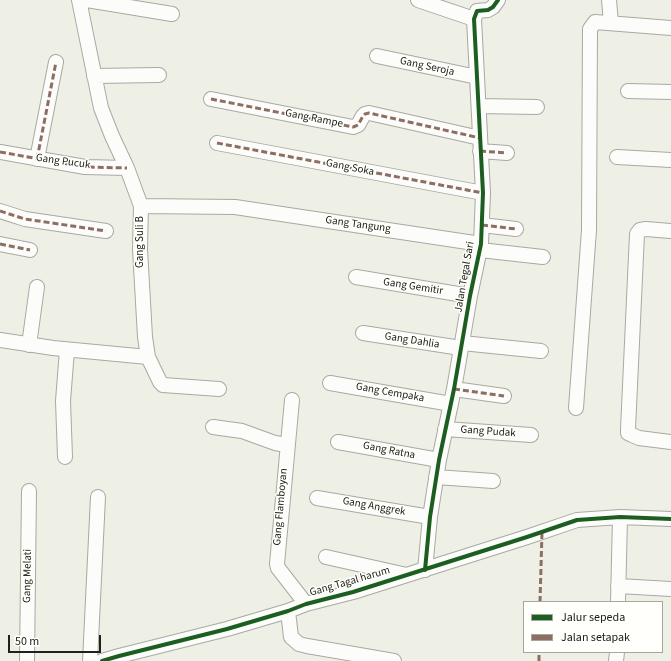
<!DOCTYPE html>
<style>
body{margin:0}
#map{position:relative;width:671px;height:661px;overflow:hidden;background:#eeefe5;font-family:"Source Sans 3",sans-serif}
canvas{display:block}
.legend{position:absolute;left:523px;top:601px;width:140px;height:52px;box-sizing:border-box;background:#fffffb;border:1px solid #a6a6a1;margin:0;padding:5px 7px;list-style:none;font-size:12px;color:#21211b}
.legend li{display:flex;align-items:center;gap:8px;height:20px}
.legend b{width:20px;border:1px solid #a6a6a1}
.scale{position:absolute;left:8px;top:635px;width:93px;height:18px;box-sizing:border-box;border:2px solid #21211b;border-top:0;padding-left:5px;font-size:12px;line-height:14px;white-space:nowrap;color:#21211b;-webkit-text-stroke:3px #fffffb;paint-order:stroke}
</style>
<div id="map">
<canvas width="671" height="661"></canvas>
<ul class="legend">
<li><b style="height:5px;background:#1b5e20"></b>Jalur sepeda</li>
<li><b style="height:5px;background:#8d6e63"></b>Jalan setapak</li>
</ul>
<div class="scale">50 m</div>
</div>
<script>
const ctx = document.querySelector('canvas').getContext('2d');
ctx.lineJoin = 'round';
const toPath = rows => new Path2D(rows.map(r => 'M' + r).join(''));
function strokePath(path, color, width, dash) { ctx.strokeStyle = color; ctx.lineWidth = width; ctx.lineCap = dash ? 'butt' : 'round'; ctx.setLineDash(dash || []); ctx.stroke(path); }
function label(font, color, halo, rows, align = 'center') {
  ctx.font = font + ' "Source Sans 3",sans-serif'; ctx.lineWidth = 3; ctx.setLineDash([]); ctx.textBaseline = 'middle'; ctx.strokeStyle = halo; ctx.fillStyle = color; for (const [text, x, y, turn = 0] of rows) {
    ctx.save(); ctx.translate(x, y); ctx.rotate((+turn || 0) * Math.PI / 180); ctx.textAlign = isNaN(turn) ? turn : align; if (halo) ctx.strokeText(text, 0, 0); ctx.fillText(text, 0, 0); ctx.restore();
  }
}
const minor = toPath([
 [79,0,101,108,112,136,127,168,141,206,140,249,145,337,148,357,160,382,163,385,219,389],
 [87,0,172,14],
 [418,0,474,19],
 [609,0,611,23],
 [377,56,477,77],
 [94,76,159,75],
 [628,91,671,92],
 [211,99,353,127,358,125,363,116,365,114,369,113,480,138],
 [479,106,537,107],
 [217,143,483,193],
 [480,151,507,153],
 [0,152,85,167,127,168],
 [617,157,671,160],
 [37,159,56,62],
 [141,206,235,207,481,244],
 [0,211,25,219,106,231],
 [482,225,516,229],
 [671,231,646,229,640,230,637,234,628,429,628,433,632,435,639,438,671,442],
 [0,244,30,250],
 [480,250,543,257],
 [356,277,470,296],
 [363,333,461,348],
 [0,340,53,348,148,357],
 [462,343,541,351],
 [29,345,37,287],
 [330,383,451,404],
 [454,389,504,396],
 [292,400,277,564,278,568,306,604],
 [576,408,589,230,590,29,595,22,671,28],
 [213,427,242,431,275,443,287,445],
 [445,429,531,435],
 [338,442,439,460],
 [65,457,63,401,67,350],
 [436,477,493,481],
 [317,498,430,517],
 [326,557,407,575],
 [425,570,430,517,439,460,454,389,470,296,481,244,483,193,474,19,477,11,488,10,493,7,498,0],
 [618,586,671,589],
 [618,602,620,517],
 [288,611,291,637,299,644,307,646,394,661],
 [27,661,29,491],
 [90,661,98,497],
 [102,661,119,656,227,629,288,611,306,604,353,592,527,537,577,520,620,517,671,519],
 [616,661,617,652]
]);
const quiet = toPath([
 [211,99,353,127,358,125,363,116,365,114,369,113,480,138],
 [217,143,483,193],
 [480,151,507,153],
 [0,152,85,167,127,168],
 [37,159,56,62],
 [0,211,25,219,106,231],
 [482,225,516,229],
 [0,244,30,250],
 [454,389,504,396],
 [540,602,542,532],
 [539,661,539,652]
]);
const cycleway = toPath([
 [425,570,430,517,439,460,454,389,470,296,481,244,483,193,474,19,477,11,488,10,493,7,498,0],
 [102,661,119,656,227,629,288,611,306,604,353,592,527,537,577,520,620,517,671,519]
]);
const streetNames = [
 ["Gang Seroja",427,67,12],
 ["Gang Rampe",314,119,11],
 ["Gang Pucuk",63,162,8],
 ["Gang Soka",350,168,11],
 ["Gang Tangung",358,225,8],
 ["Gang Suli B",141,242,-90],
 ["Jalan Tegal Sari",465,277,-80],
 ["Gang Gemitir",413,287,9],
 ["Gang Dahlia",412,341,9],
 ["Gang Cempaka",390,393,10],
 ["Gang Pudak",488,432,4],
 ["Gang Ratna",389,451,11],
 ["Gang Flamboyan",281,507,-85],
 ["Gang Anggrek",374,507,10],
 ["Gang Melati",28,576,-89],
 ["Gang Tagal harum",350,582,-16]
];
strokePath(minor, '#a9a9a1', 16);
strokePath(minor, '#fcfdfb', 14);
strokePath(quiet, '#8d6e63', 3, [6, 3]);
strokePath(cycleway, '#1b5e20', 4);
label('11px', '#21211b', '#fffffb', streetNames);
</script>
